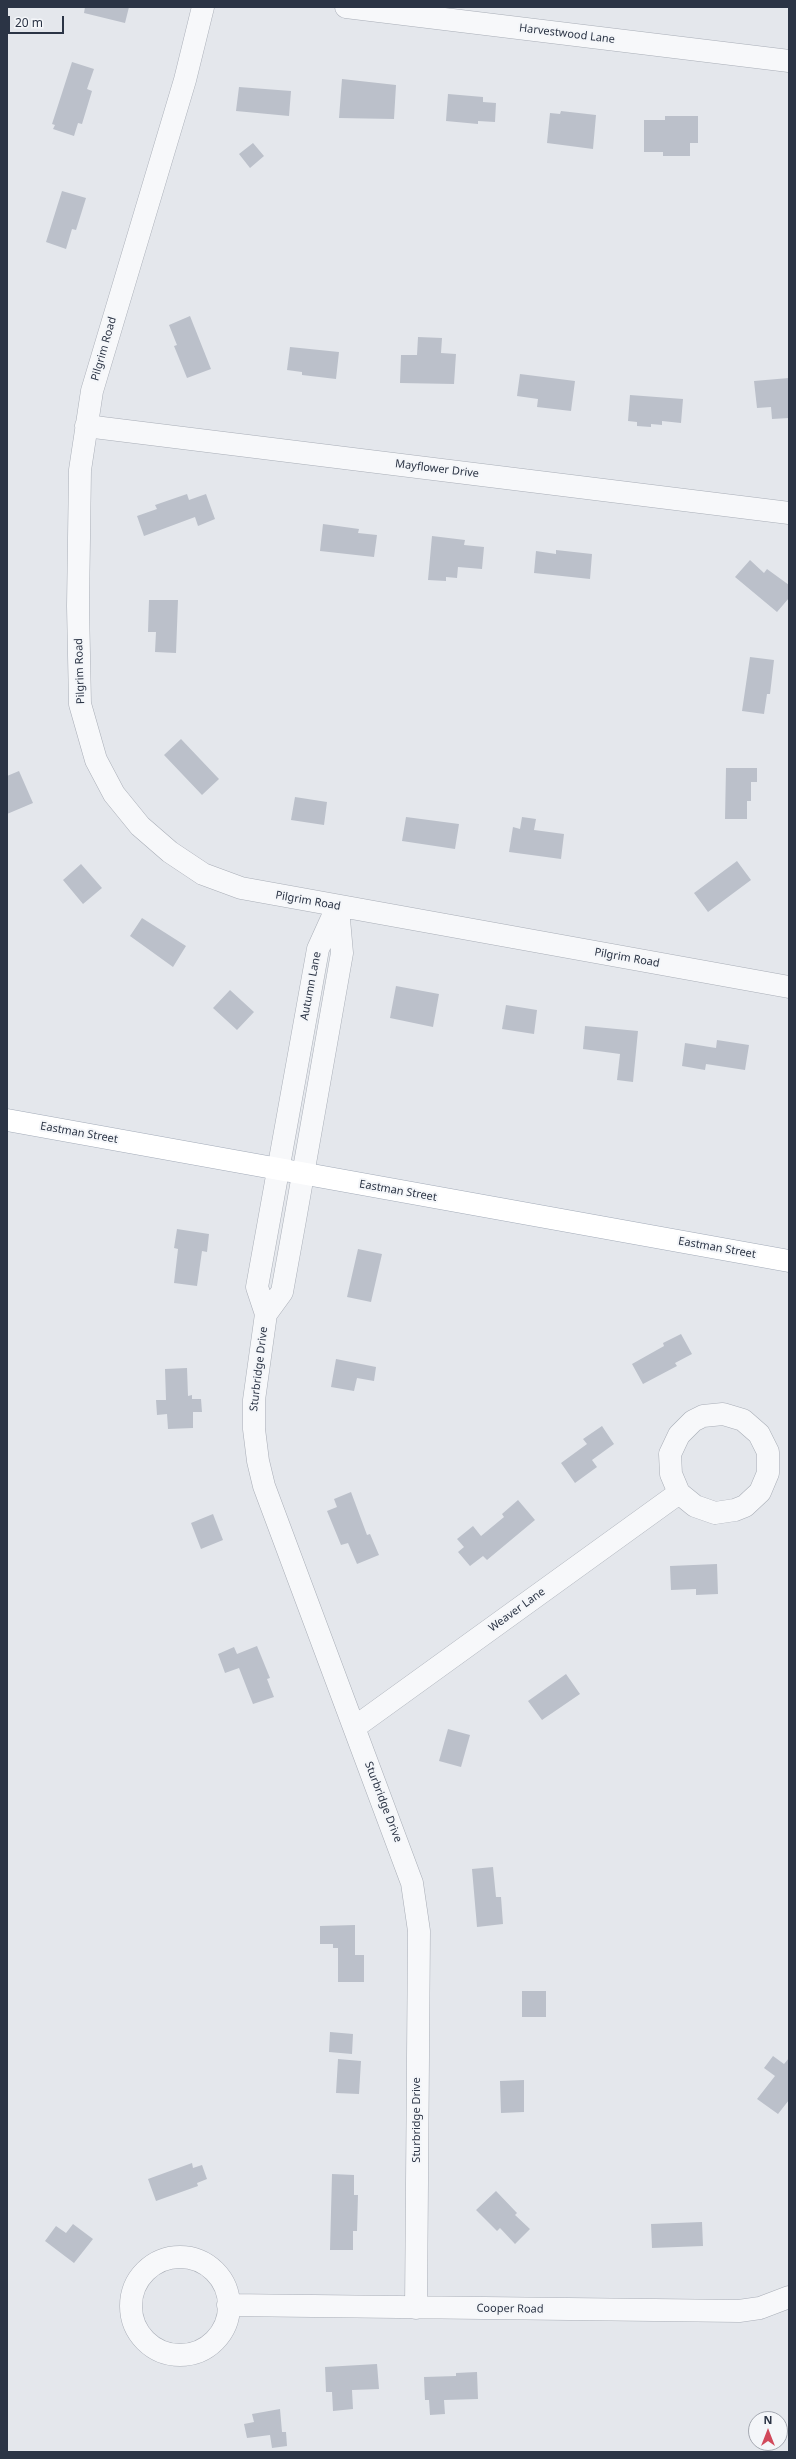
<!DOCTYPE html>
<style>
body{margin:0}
#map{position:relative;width:796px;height:2459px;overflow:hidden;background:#e4e7ec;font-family:"Noto Sans",sans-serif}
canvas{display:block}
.frame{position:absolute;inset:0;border:8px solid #2b3445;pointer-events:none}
.north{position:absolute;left:748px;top:2411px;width:40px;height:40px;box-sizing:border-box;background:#f4f6f9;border:1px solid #a4a8b1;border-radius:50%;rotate:0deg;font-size:11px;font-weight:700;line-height:16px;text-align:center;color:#2b3445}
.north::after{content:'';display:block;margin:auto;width:14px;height:18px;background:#d1495b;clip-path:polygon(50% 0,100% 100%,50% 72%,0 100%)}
.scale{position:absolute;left:8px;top:16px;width:56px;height:18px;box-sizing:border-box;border:2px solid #2b3445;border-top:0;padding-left:5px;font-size:12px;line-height:14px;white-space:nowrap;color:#2b3445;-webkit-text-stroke:3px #f4f6f9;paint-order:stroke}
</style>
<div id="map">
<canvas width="796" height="2459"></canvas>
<div class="frame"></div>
<div class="north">N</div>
<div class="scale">20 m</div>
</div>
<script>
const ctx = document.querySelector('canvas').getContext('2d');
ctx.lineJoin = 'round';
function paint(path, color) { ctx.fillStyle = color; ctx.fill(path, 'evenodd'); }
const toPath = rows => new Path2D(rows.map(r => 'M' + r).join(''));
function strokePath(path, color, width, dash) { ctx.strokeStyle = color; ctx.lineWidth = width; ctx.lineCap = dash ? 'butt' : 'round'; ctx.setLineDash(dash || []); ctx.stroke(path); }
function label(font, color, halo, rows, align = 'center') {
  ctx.font = font + ' "Noto Sans",sans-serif'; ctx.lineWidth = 4; ctx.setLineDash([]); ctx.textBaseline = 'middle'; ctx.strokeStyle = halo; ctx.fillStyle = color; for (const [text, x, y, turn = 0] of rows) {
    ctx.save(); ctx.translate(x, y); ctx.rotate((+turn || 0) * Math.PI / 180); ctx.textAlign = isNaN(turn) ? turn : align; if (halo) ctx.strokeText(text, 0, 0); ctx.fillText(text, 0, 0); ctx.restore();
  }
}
const building = toPath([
 [85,7,129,7,125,23,84,13],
 [72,62,94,69,87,89,92,91,82,124,78,123,74,136,53,129,55,125,52,124],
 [342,79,396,85,394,119,339,118],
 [239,87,291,91,289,116,236,111],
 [448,94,483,97,483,102,496,103,495,122,478,121,478,124,446,121],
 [561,111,596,115,593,149,547,143,550,113,560,114],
 [665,116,698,116,698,143,690,143,690,156,663,156,663,152,644,152,644,120,665,120],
 [253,143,264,156,250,168,239,154],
 [62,191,86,198,76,230,72,229,66,249,46,242],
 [190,316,211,369,187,378,174,346,177,345,169,325],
 [418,337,442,338,441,353,456,354,454,384,400,383,401,355,417,355],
 [290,347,339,352,336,379,302,375,302,372,287,370],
 [520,374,575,381,571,411,537,407,538,399,517,396],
 [789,378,789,418,772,419,771,407,757,408,754,381],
 [630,395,683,399,681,423,662,421,662,425,651,424,651,427,637,426,637,422,628,421],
 [187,494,189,500,206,494,215,519,198,526,195,517,144,536,137,516,157,509,155,505],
 [323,524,359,529,358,533,377,535,374,557,320,551],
 [432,536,465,540,464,545,484,547,482,569,458,567,457,578,446,577,446,581,428,580],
 [556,550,592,554,590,579,534,573,536,551,556,554],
 [750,560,764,573,767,569,789,585,789,598,777,612,735,577],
 [149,600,178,600,176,653,155,652,156,632,148,632],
 [750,657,774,660,770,694,767,694,764,714,742,711],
 [181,739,219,779,202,795,164,755],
 [726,768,757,768,757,782,751,782,751,801,747,801,747,819,725,819],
 [19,771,33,803,7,814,7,776],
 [295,797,327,802,324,825,291,820],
 [406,817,459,824,455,849,402,841],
 [522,817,536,819,534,830,564,834,561,859,509,852,513,827,520,829],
 [737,861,751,880,708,912,694,893],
 [81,864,102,888,83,904,63,880],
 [142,918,186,946,173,967,130,936],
 [396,986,439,994,433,1027,390,1018],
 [230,990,254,1012,237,1030,213,1008],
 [506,1005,537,1010,534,1034,502,1029],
 [585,1026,638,1031,633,1082,617,1080,620,1054,583,1049],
 [717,1040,749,1045,745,1070,706,1064,705,1070,682,1066,685,1043,716,1048],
 [177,1229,209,1234,207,1252,202,1251,197,1286,174,1283,178,1249,174,1248],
 [358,1249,382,1254,371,1302,347,1297],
 [681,1334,692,1354,675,1363,677,1366,643,1384,632,1364,664,1346,663,1343],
 [336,1359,376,1367,374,1381,357,1378,354,1391,331,1387],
 [187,1368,188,1396,192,1395,192,1399,201,1399,202,1412,193,1412,193,1428,168,1429,167,1414,157,1415,156,1400,166,1400,165,1369],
 [602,1426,614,1444,592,1460,597,1467,575,1483,561,1463,587,1444,583,1439],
 [351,1492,367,1535,370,1534,379,1555,357,1564,348,1543,341,1545,327,1511,337,1507,334,1499],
 [518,1500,535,1520,487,1560,483,1556,470,1566,458,1552,464,1547,457,1539,473,1526,481,1536,504,1517,502,1514],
 [213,1514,223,1540,201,1549,191,1523],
 [717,1564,718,1594,696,1595,696,1589,671,1590,670,1566],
 [257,1646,270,1678,267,1679,274,1697,253,1704,239,1668,225,1673,218,1654,234,1647,237,1654],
 [566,1674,580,1694,542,1720,528,1701],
 [448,1729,470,1735,461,1767,439,1761],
 [493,1867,496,1897,501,1897,503,1924,477,1927,472,1869],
 [355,1925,355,1955,364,1955,364,1982,338,1982,338,1948,333,1948,333,1944,320,1944,320,1926],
 [522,1991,546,1991,546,2017,522,2017],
 [330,2032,353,2034,352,2054,329,2052],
 [773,2056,784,2064,789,2058,789,2100,778,2114,757,2099,775,2076,764,2068],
 [338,2059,361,2061,359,2094,336,2093],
 [524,2080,524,2112,501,2113,500,2081],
 [192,2163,193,2168,202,2165,207,2179,197,2183,198,2186,156,2201,148,2179],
 [332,2174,354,2175,354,2195,358,2195,357,2231,353,2231,353,2250,330,2250],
 [496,2191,517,2213,515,2215,530,2229,515,2244,500,2228,497,2231,476,2210],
 [702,2222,703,2246,652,2248,651,2224],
 [73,2224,93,2239,74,2263,45,2241,56,2226,66,2233],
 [377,2364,379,2389,352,2390,353,2409,333,2411,332,2392,326,2392,325,2367],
 [477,2372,478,2399,444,2400,445,2414,430,2415,429,2400,425,2400,424,2377,456,2376,456,2373],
 [280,2409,282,2432,286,2432,287,2446,272,2448,270,2435,247,2438,244,2424,254,2422,252,2414]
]);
const minor = toPath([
 [203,7,185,80,92,391,80,470,78,606,80,704,96,760,114,794,140,826,170,852,203,874,241,888,789,987],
 [346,7,789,61],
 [86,426,789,513],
 [337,907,318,949,257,1287,266,1314,254,1400,254,1429,258,1461,264,1486,412,1883,419,1931,416,2308],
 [266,1314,282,1292,295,1220,342,953,338,908],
 [355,1727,679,1493,671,1474,670,1454,679,1435,693,1421,703,1416,723,1414,743,1420,759,1434,768,1452,768,1473,760,1492,745,1506,735,1510,715,1513,695,1506,679,1493],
 '131 2306a49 49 0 1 1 98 0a49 49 0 1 1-98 0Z',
 [228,2305,739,2311,760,2308,789,2297]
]);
const major = toPath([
 [7,1120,789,1261]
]);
const streetNames = [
 ["Harvestwood Lane",567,34,7],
 ["Pilgrim Road",104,349,-74],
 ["Mayflower Drive",437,469,7],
 ["Pilgrim Road",80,671,-92],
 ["Pilgrim Road",308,901,10],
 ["Pilgrim Road",627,958,10],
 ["Autumn Lane",311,986,-79],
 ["Eastman Street",79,1133,10],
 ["Eastman Street",398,1191,10],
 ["Eastman Street",717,1248,10],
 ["Sturbridge Drive",259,1369,-83],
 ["Weaver Lane",517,1610,-36],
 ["Sturbridge Drive",383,1802,69],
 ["Sturbridge Drive",417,2120,-90],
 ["Cooper Road",510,2309,1]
];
paint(building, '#bbc0ca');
strokePath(minor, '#a9aeb7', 23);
strokePath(major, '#a3abb8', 23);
strokePath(minor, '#f7f8fa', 22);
strokePath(major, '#fff', 22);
label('11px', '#2b3445', '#f4f6f9', streetNames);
</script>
